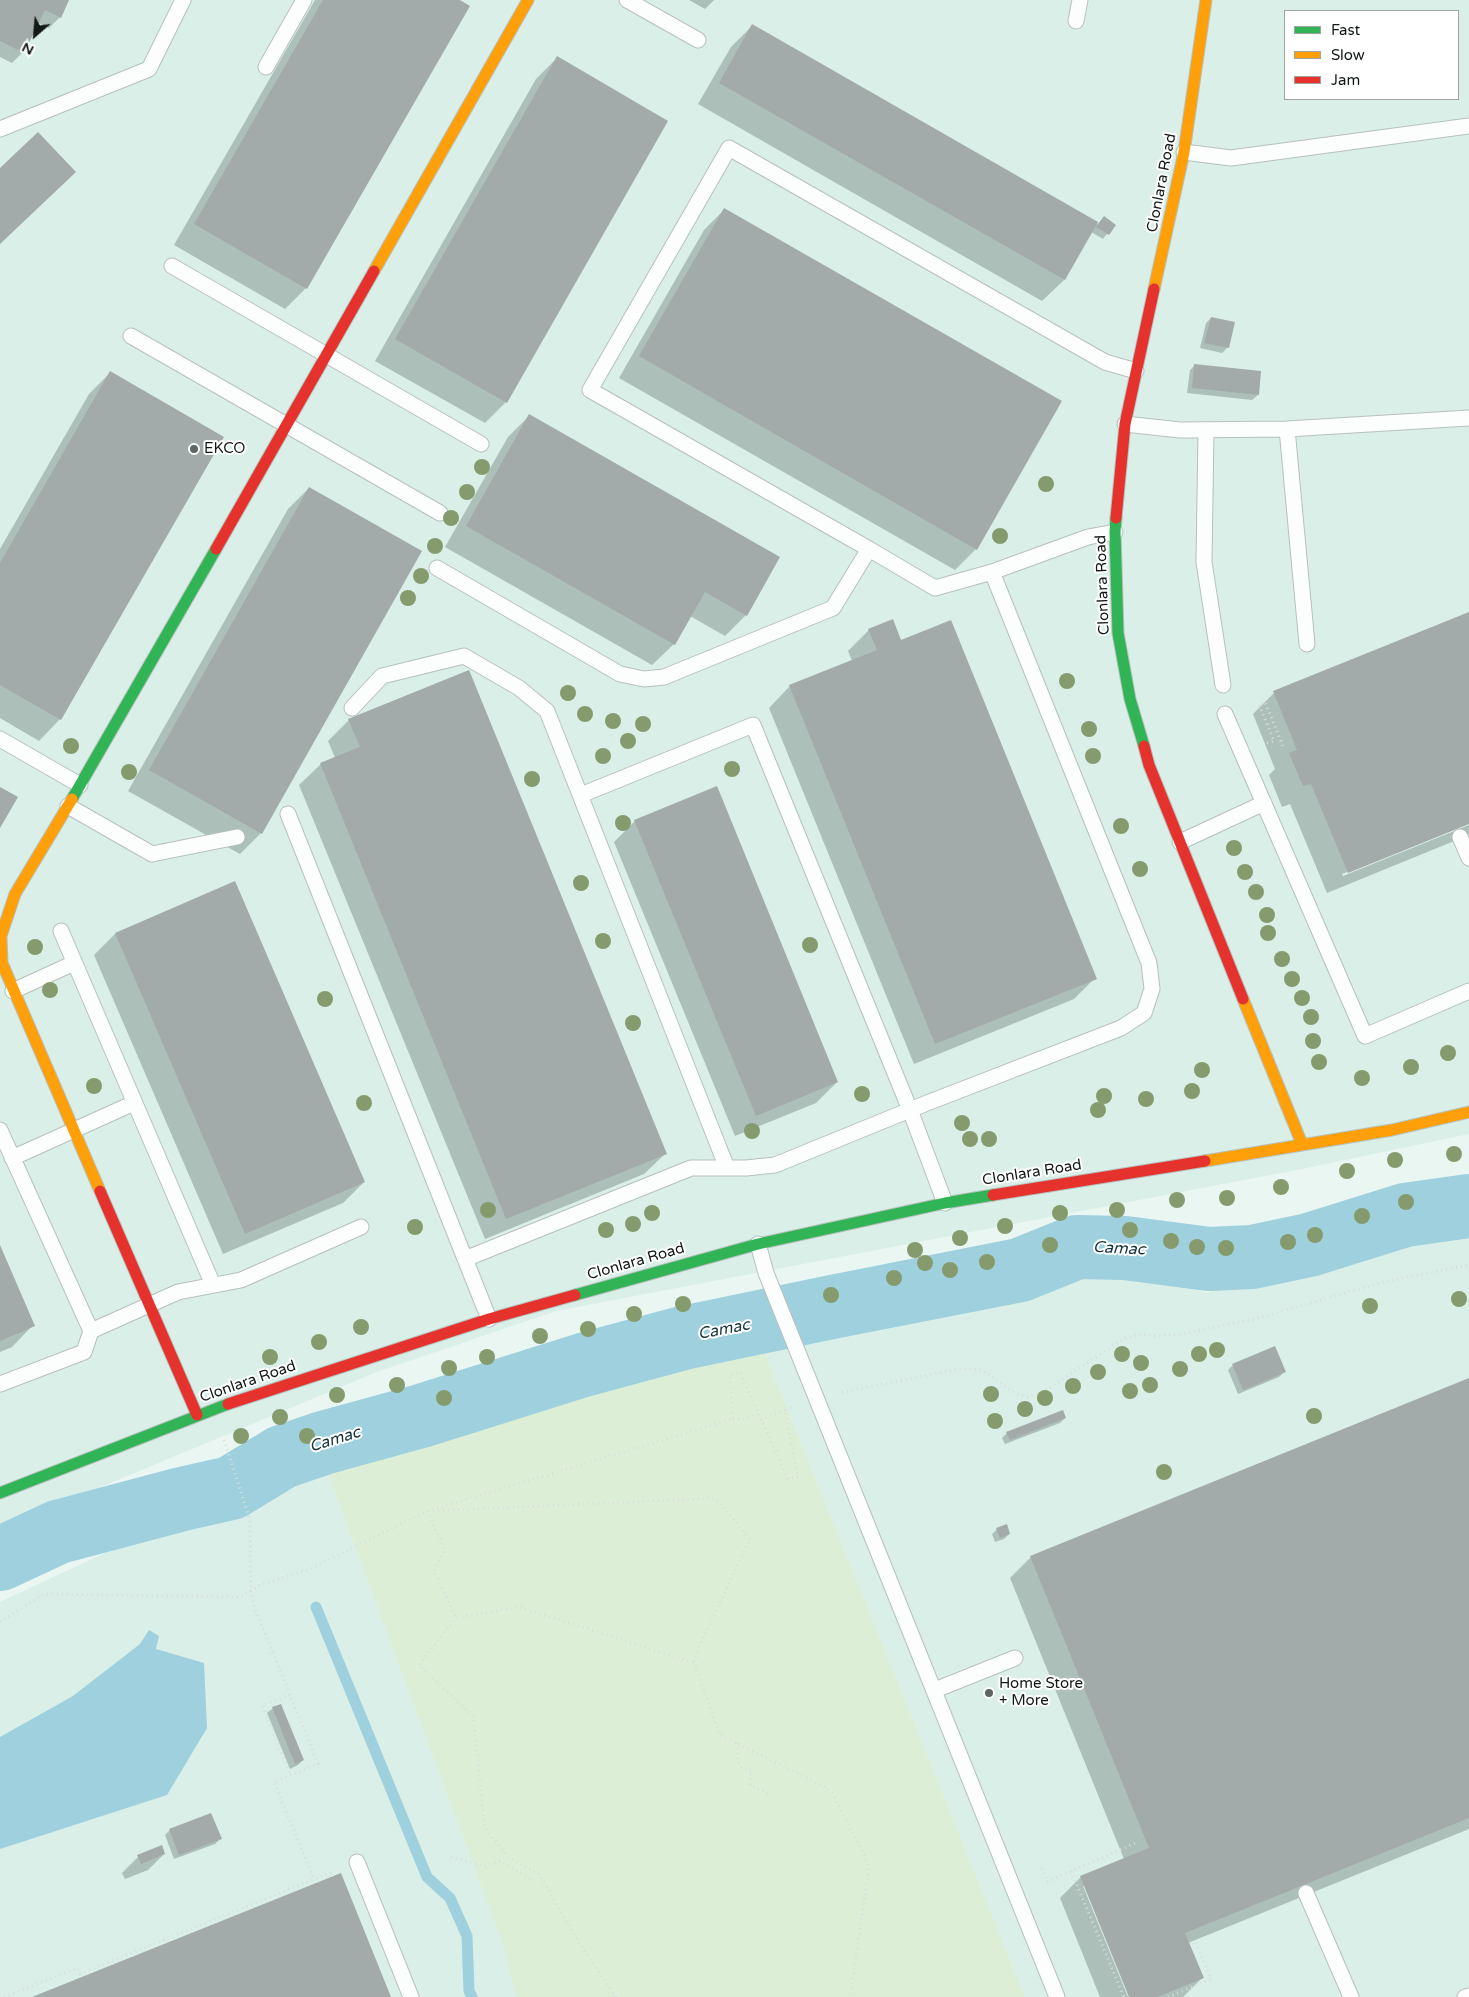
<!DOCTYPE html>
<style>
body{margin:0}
#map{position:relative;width:1469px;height:1997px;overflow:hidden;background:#eaf6f2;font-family:"Varela Round",sans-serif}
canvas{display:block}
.legend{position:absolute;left:1284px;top:10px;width:175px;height:90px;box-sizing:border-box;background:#fff;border:1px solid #a0a3a2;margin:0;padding:6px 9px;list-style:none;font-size:15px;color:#111816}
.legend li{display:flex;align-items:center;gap:10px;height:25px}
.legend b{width:25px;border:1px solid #a0a3a2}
.north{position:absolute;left:10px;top:10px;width:50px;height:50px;-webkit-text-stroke:4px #fff;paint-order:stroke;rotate:207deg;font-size:14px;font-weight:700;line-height:20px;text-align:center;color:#111816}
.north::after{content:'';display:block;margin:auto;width:18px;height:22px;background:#111816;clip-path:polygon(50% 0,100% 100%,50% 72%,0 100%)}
</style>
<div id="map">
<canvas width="1469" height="1997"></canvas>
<ul class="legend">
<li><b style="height:6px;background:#30b455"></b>Fast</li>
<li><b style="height:6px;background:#ff9f0a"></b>Slow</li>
<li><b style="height:6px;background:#e5322d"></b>Jam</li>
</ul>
<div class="north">N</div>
</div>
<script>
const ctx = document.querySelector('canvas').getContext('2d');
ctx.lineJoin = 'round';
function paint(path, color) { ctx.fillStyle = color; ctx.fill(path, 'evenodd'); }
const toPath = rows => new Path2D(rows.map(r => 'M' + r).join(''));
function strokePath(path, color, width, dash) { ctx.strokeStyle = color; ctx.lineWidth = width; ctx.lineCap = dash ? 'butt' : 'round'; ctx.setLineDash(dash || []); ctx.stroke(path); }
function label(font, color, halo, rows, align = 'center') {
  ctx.font = font + ' "Varela Round",sans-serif'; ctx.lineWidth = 4; ctx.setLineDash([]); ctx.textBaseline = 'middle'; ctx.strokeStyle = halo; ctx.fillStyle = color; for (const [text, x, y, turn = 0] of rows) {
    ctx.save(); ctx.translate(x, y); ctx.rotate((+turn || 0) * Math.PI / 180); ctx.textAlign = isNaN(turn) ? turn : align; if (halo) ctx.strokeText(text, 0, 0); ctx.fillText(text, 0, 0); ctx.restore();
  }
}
const built = toPath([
 [0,0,1469,0,1469,1134,1302,1169,556,1311,377,1372,0,1529],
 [1285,11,1458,11,1458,99,1285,99],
 [1469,1217,1469,1997,1025,1997,760,1341,810,1328,905,1319,1119,1258,1152,1276,1207,1293,1250,1278],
 [327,1472,501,1940,516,1997,0,1997,0,1602,137,1538]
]);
const green = toPath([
 [744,1312,760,1341,1025,1997,516,1997,501,1940,327,1472,323,1427]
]);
const water = toPath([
 [149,1630,159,1636,156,1649,204,1663,207,1728,167,1795,0,1849,0,1737,73,1696,140,1644]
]);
const shadow = toPath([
 [0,0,68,0,60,17,49,28,37,22,23,52,12,63,0,57],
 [315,0,458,0,306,288,285,309,174,245],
 [689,0,714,0,705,9],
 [752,26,1098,224,1104,218,1114,225,1103,239,1091,232,1064,280,1042,301,698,104,731,47],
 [557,58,506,402,485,423,375,361,536,79],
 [725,209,976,549,955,570,619,378,704,230],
 [1211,318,1233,323,1227,348,1222,353,1200,348,1206,323],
 [1195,365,1258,395,1252,400,1187,393,1190,370],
 [110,373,60,719,39,741,0,718,0,549,89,394],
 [529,416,746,615,725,636,690,616,674,644,652,665,445,547,508,437],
 [309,488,261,833,240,854,128,791,288,509],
 [1469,613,1469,822,1342,874,1343,876,1469,825,1469,835,1327,893,1290,804,1282,807,1269,775,1275,769,1253,714,1274,693],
 [869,630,901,642,1095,978,1074,999,914,1064,769,708,790,686,852,661,848,651],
 [349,720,666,1153,644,1174,485,1239,299,785,321,764,335,758,328,741],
 [635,821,837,1082,816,1103,735,1136,614,842],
 [235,883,364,1182,343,1203,223,1254,94,955,115,934],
 [0,1248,33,1325,12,1347,0,1352],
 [1233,1365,1284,1372,1279,1377,1238,1394,1228,1370],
 [1469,1380,1469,1829,1188,1943,1202,1978,1183,1997,1131,1997,1085,1886,1083,1886,1128,1997,1100,1997,1060,1898,1081,1877,1124,1859,1010,1578,1031,1557],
 [1065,1418,1060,1423,1005,1444,1002,1438,1007,1433],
 [997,1529,1009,1534,1004,1539,995,1542,992,1534],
 [273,1708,303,1760,298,1765,290,1769,267,1713],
 [170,1830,220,1839,215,1844,174,1859,165,1835],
 [164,1854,148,1870,125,1879,122,1873,138,1857]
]);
const stream = toPath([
 [316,1607,427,1877,450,1898,467,1936,469,1991,472,1997]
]);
const river = toPath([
 [0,1559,58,1532,182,1499,231,1488,282,1457,323,1443,421,1416,583,1365,683,1338,832,1307,1020,1270,1077,1247,1125,1248,1209,1259,1252,1257,1309,1245,1405,1215,1469,1206]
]);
const building = toPath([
 [0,0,69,0,61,18,45,10,24,53,0,41],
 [323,0,460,0,470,6,307,289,194,224],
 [752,24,1098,222,1065,280,719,83],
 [557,56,668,121,507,403,395,339],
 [38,132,76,172,0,244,0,168],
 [724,208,1062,401,977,550,639,356],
 [1104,216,1116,225,1109,235,1096,227],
 [1211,317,1235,322,1229,348,1204,343],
 [1194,364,1261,371,1259,395,1192,388],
 [110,371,224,437,61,720,0,685,0,563],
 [529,414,780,557,747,616,705,592,675,645,466,526],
 [309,487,422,551,262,834,149,770],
 [1469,612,1469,824,1348,873,1311,784,1303,786,1289,753,1297,750,1273,691],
 [893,619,901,640,951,620,1097,979,935,1044,789,685,877,650,868,629],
 [469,670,667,1154,506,1219,320,763,360,747,348,719],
 [717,786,838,1082,756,1116,634,820],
 [0,787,18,797,0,828],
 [235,881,365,1182,245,1234,115,933],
 [0,1245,35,1326,0,1341],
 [1275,1346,1286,1372,1243,1390,1232,1364],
 [1469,1378,1469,1818,1185,1933,1204,1978,1157,1997,1129,1997,1080,1876,1149,1848,1030,1556],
 [1063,1410,1066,1418,1010,1440,1006,1432],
 [1007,1524,1010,1534,1000,1538,996,1528],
 [281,1704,304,1760,295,1764,272,1707],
 [211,1813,222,1839,179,1855,169,1829],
 [162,1845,165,1854,141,1864,137,1855],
 [341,1873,391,1997,32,1997]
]);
const path = toPath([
 [1267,743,1274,741,1259,704,1265,702,1283,746],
 [842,1392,960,1369,982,1370,1015,1393,1028,1397,1043,1392,1125,1338,1139,1334,1157,1336,1182,1334,1258,1318,1387,1281,1469,1265],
 [733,1419,742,1419,759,1414],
 [761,1420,785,1410],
 [224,1440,250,1520,251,1591,254,1606,318,1764,274,1782,314,1879],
 [427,1511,445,1550,434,1571,456,1618],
 [433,1511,715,1498,750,1539,699,1647,694,1663,720,1735,823,1786,832,1793,866,1858,869,1869,850,1997],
 [0,1622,44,1594,240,1597,260,1585,308,1570,427,1511,733,1419,730,1375,740,1372,788,1479,798,1477,785,1410,793,1407],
 [290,1695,263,1705,290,1775],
 [736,1743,739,1766,752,1771,750,1785,772,1795],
 [451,1857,485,1866,500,1861,532,1880],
 [1042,1868,1047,1882,1138,1842],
 [1071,1871,1124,1997],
 [4,1997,77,1968,80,1974,332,1872],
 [616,1997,579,1943,539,1874,508,1857,485,1828,473,1716,419,1665,456,1618,519,1607,694,1663],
 [1168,1997,1211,1979,1196,1943]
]);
const lane = toPath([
 [627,0,698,40],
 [1076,21,1080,0],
 [266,67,304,0],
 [0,129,149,69,183,0],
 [1184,152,1231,158,1469,126],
 [172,266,481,444],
 [131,336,440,513],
 [1125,424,1180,430,1287,429,1469,418],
 [1287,429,1307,644],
 [1206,430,1204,562,1223,685],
 [869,549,590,390,729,148,1105,362,1136,371],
 [437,568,620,674,644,679,664,677,833,608,869,549,935,588,992,572,1088,537,1115,532],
 [352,708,382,676,464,656,519,688,547,711,727,1168],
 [1225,714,1365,1036,1469,991],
 [0,739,80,785],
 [581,795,753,725,910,1110,945,1203],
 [68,806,152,854,237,837],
 [288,814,489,1319],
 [1460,837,1469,858],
 [1180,842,1264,803],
 [61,931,213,1285],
 [13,991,74,963],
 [0,1130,91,1331,84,1352,0,1384],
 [12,1158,134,1103],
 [758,1244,766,1273,1057,1997],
 [465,1259,691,1168,746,1168,775,1165,927,1103,1121,1028,1144,1013,1152,989,1149,963,992,572],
 [91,1331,178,1292,241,1280,361,1227],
 [935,1690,1015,1658],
 [357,1862,411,1997],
 [1306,1893,1351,1997],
 [1465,1997,1469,1996]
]);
const fast = toPath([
 [1116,518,1115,532,1118,633,1130,699,1144,746],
 [72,799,216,549],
 [575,1295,758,1244,945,1203,993,1195],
 [0,1493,228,1404]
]);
const slow = toPath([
 [374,271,528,0],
 [1154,289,1184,152,1206,0],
 [72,799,15,894,1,936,2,963,100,1191],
 [1243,999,1302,1144],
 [1205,1161,1392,1130,1469,1112]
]);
const jam = toPath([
 [1116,518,1125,424,1154,289],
 [216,549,374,271],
 [1144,746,1149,765,1243,999],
 [100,1191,197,1415],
 [993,1195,1205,1161],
 [228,1404,489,1319,575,1295]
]);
const trees = [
 [482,467],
 [1046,484],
 [467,492],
 [451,518],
 [1000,536],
 [435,546],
 [421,576],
 [408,598],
 [1067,681],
 [568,693],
 [585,714],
 [613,721],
 [643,724],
 [1089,729],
 [628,741],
 [71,746],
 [603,756],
 [1093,756],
 [732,769],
 [129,772],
 [532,779],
 [623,823],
 [1121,826],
 [1234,848],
 [1140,869],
 [1245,872],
 [581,883],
 [1256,892],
 [1267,915],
 [1268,933],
 [603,941],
 [810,945],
 [35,947],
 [1282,959],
 [1292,979],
 [50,990],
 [1302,998],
 [325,999],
 [1311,1017],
 [633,1023],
 [1313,1041],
 [1448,1053],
 [1319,1062],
 [1411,1067],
 [1202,1070],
 [1362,1078],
 [94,1086],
 [1192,1091],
 [862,1094],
 [1104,1096],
 [1146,1099],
 [364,1103],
 [1098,1110],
 [962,1123],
 [752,1131],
 [970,1139],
 [989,1139],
 [1454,1154],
 [1395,1160],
 [1347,1171],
 [1281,1187],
 [1227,1198],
 [1177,1200],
 [1406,1202],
 [488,1210],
 [1117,1210],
 [652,1213],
 [1060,1213],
 [1362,1216],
 [633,1224],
 [1005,1226],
 [415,1227],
 [606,1230],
 [1130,1230],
 [1315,1235],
 [960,1238],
 [1171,1241],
 [1288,1242],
 [1050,1245],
 [1197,1247],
 [1226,1248],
 [915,1250],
 [987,1262],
 [925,1263],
 [950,1270],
 [894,1278],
 [831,1295],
 [1459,1299],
 [683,1304],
 [1370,1306],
 [634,1314],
 [361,1327],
 [588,1329],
 [540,1336],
 [319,1342],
 [1217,1350],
 [1122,1354],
 [1199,1354],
 [270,1357],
 [487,1357],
 [1141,1363],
 [449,1368],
 [1180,1369],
 [1098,1372],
 [397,1385],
 [1150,1385],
 [1073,1386],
 [1130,1391],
 [991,1394],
 [337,1395],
 [444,1398],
 [1045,1398],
 [1025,1409],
 [1314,1416],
 [280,1417],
 [995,1421],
 [241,1436],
 [307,1436],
 [1164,1472]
];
const markers = [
 [194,449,5,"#5d6663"],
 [989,1693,5,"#5d6663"]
];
const streetNames = [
 ["Clonlara Road",1162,183,-79],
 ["Clonlara Road",1103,585,-92],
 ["Clonlara Road",1032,1173,-9],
 ["Clonlara Road",636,1262,-16],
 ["Clonlara Road",248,1382,-19]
];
const poiNames = [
 ["EKCO",204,449],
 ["Home Store",999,1684],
 ["+ More",999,1701]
];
const waterNames = [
 ["Camac",1119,1249,3],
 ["Camac",724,1330,-11],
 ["Camac",335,1440,-17]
];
paint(built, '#d9efe8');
paint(green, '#ddeed6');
paint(water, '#9ed0de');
paint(shadow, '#0003');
strokePath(stream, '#9ed0de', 11);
strokePath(river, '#9ed0de', 64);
paint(building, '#a2abaa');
strokePath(lane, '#b7c0bd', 17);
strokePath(fast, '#b7c0bd', 13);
strokePath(slow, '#b7c0bd', 13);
strokePath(jam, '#b7c0bd', 13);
strokePath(path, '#dadddc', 3, [1, 4]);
strokePath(lane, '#fcfefd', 15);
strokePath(fast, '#30b455', 11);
strokePath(slow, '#ff9f0a', 11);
strokePath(jam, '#e5322d', 11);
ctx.fillStyle = '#859b6e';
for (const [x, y] of trees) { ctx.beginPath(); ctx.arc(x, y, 8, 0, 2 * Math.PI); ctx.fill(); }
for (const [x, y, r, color] of markers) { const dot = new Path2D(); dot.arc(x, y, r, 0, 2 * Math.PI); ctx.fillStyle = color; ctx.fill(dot); strokePath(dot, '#fff', 2); }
label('15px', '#111816', '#fff', streetNames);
label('15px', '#111816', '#fff', poiNames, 'left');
label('italic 16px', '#13333d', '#fff', waterNames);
</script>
